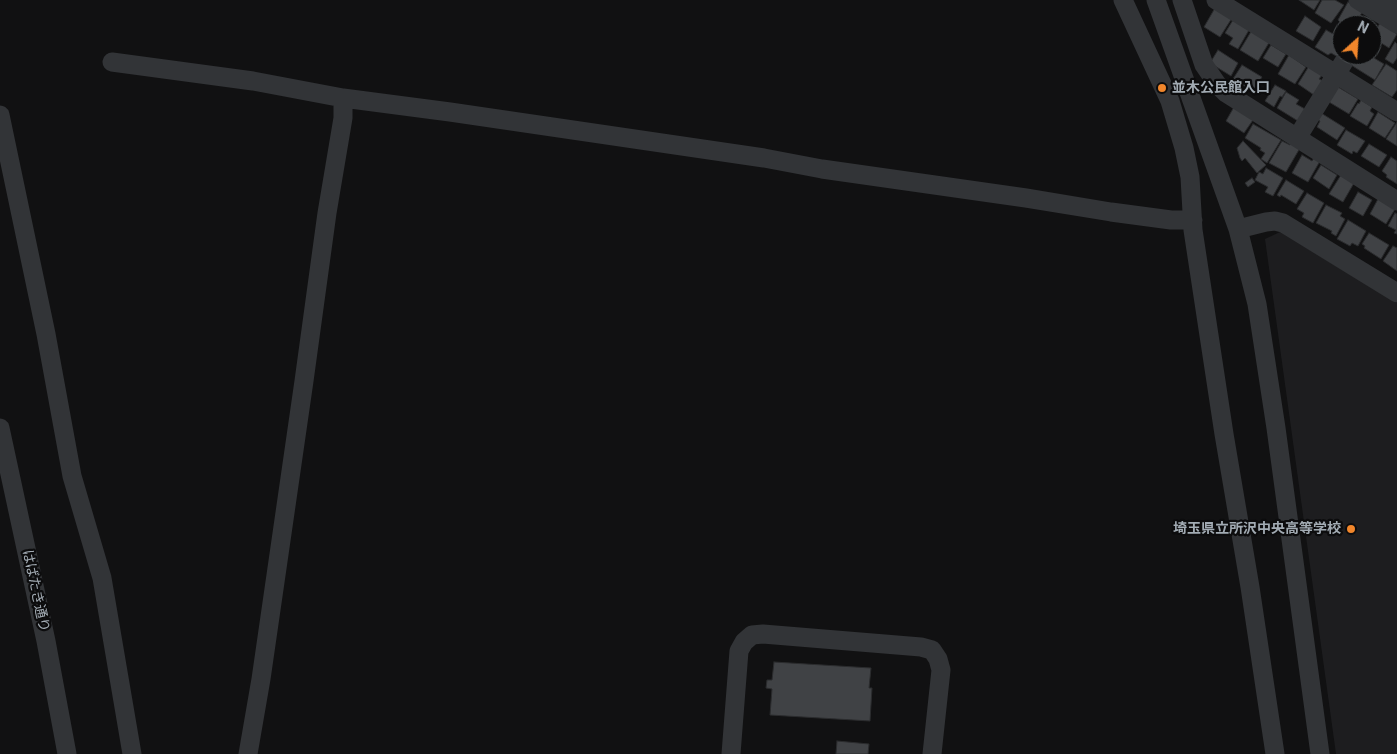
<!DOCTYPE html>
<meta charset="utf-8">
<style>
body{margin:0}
#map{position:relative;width:1397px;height:754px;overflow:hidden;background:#111112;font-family:Roboto,sans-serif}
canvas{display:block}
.north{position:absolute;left:1332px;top:15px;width:50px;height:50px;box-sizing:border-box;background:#0c0c0d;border:1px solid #484c4f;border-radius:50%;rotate:26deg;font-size:14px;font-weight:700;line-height:20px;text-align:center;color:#a2abb3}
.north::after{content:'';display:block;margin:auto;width:18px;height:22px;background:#f1862b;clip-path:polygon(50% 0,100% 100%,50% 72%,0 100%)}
</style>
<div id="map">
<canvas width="1397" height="754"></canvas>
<div class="north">N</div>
</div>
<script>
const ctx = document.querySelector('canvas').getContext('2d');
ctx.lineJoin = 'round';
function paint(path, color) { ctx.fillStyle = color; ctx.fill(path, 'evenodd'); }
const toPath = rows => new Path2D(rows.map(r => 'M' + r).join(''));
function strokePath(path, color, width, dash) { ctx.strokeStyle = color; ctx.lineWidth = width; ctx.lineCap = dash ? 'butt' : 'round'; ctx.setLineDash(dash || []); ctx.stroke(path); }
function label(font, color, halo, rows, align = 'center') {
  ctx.font = font + ' Roboto,"Noto Sans JP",sans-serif'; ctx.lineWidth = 4.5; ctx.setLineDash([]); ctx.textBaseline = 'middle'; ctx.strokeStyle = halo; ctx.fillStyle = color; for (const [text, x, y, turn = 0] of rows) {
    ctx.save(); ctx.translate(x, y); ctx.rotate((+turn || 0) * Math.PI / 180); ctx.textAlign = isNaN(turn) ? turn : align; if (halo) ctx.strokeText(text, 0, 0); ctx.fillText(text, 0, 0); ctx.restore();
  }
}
const built = toPath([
 [1280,232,1397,303,1397,754,1336,754,1265,239]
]);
const building = toPath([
 [1299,0,1320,0,1314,10,1299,0],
 [1322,0,1335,0,1344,5,1331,23,1315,13,1322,0],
 [1348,2,1363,11,1358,19,1360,21,1358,25,1342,25,1339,24,1340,22,1338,20,1348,2],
 [1215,8,1232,18,1220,37,1204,27,1215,8],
 [1305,16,1321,27,1313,41,1296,31,1305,16],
 [1233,20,1249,30,1238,49,1229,44,1233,38,1225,33,1233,20],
 [1380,23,1397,34,1389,48,1372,37,1380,23],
 [1252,30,1270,41,1258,61,1240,50,1252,30],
 [1326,30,1342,39,1342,49,1338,57,1331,53,1328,55,1315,47,1326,30],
 [1395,42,1397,44,1397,58,1393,64,1385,59,1395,42],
 [1271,45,1286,54,1278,67,1263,58,1271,45],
 [1218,50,1238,63,1231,76,1210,63,1218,50],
 [1289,55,1306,67,1295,84,1278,74,1289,55],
 [1357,55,1369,55,1384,64,1375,80,1351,65,1357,55],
 [1386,64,1397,71,1397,90,1392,97,1372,85,1386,64],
 [1242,65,1262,77,1254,89,1249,86,1247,88,1243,85,1241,87,1231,82,1242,65],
 [1309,66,1322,75,1319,79,1323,81,1314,95,1298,84,1309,66],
 [1275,85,1286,91,1282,97,1280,96,1274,107,1265,101,1275,85],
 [1338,87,1358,99,1349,114,1329,102,1338,87],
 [1286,92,1299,100,1296,104,1305,109,1298,121,1277,108,1286,92],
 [1361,100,1372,107,1370,111,1374,114,1367,126,1350,116,1358,103,1359,104,1361,100],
 [1234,107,1253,120,1244,133,1226,121,1234,107],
 [1378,112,1395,123,1385,138,1369,128,1378,112],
 [1321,113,1345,128,1337,140,1317,127,1320,121,1317,119,1321,113],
 [1397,122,1397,146,1386,139,1397,122],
 [1253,124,1281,140,1267,163,1261,159,1265,153,1260,150,1261,148,1245,138,1253,124],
 [1346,130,1365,141,1357,153,1353,151,1352,154,1337,145,1346,130],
 [1243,141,1266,165,1257,173,1245,158,1242,161,1240,158,1237,148,1243,141],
 [1282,141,1290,145,1291,143,1300,148,1286,172,1269,163,1282,141],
 [1369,144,1387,155,1379,167,1361,156,1369,144],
 [1302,155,1312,161,1314,158,1320,161,1308,182,1292,173,1302,155],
 [1391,157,1397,161,1397,184,1386,177,1387,175,1382,171,1391,157],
 [1321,165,1337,175,1329,189,1313,178,1321,165],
 [1266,168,1283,178,1273,196,1265,192,1268,187,1255,180,1259,172,1263,174,1266,168],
 [1341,175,1354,183,1343,202,1329,194,1341,175],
 [1252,178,1255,182,1248,187,1245,183,1252,178],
 [1286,180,1304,191,1296,204,1281,195,1280,197,1277,195,1286,180],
 [1358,192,1372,200,1363,216,1349,208,1358,192],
 [1307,193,1324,203,1313,223,1302,217,1304,213,1297,209,1307,193],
 [1378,199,1395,209,1386,224,1370,214,1378,199],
 [1326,205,1342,213,1340,216,1345,219,1336,236,1331,233,1332,231,1316,223,1326,205],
 [1395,213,1397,214,1397,234,1394,233,1396,230,1388,226,1395,213],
 [1348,220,1366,231,1358,246,1352,243,1350,246,1337,239,1348,220],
 [1369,233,1389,245,1381,259,1364,248,1365,246,1362,244,1369,233],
 [1393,246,1397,248,1397,271,1383,261,1393,246],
 [774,662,871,668,869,688,872,688,870,721,770,715,772,689,766,688,767,680,772,680,774,662],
 [837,741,869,744,868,754,836,754,837,741]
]);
const minor = toPath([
 [1123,0,1170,101,1184,148,1190,177,1193,230,1224,434,1250,587,1275,754],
 [1156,0,1238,229,1257,304,1276,428,1320,754],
 [1182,0,1204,65,1217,84,1226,93,1397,201],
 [1216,0,1397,112],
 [1358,0,1397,24],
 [1384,0,1397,8],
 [112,62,253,81,343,98,450,112,764,158,822,169,1026,198,1111,212,1171,220,1193,220],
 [0,115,46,334,72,476,102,578,132,754],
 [1297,138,1348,55],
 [1238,229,1266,222,1275,221,1283,223,1397,293],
 [0,428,46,641,67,754],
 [248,754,261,679,304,381,327,213,343,118,343,98],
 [731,754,739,651,744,642,752,635,763,634,921,647,932,650,938,659,941,670,932,754]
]);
const markers = [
 [1162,88,5,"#f1862b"],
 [1351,529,5,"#f1862b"]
];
const poiNames = [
 ["並木公民館入口",1172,88],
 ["埼玉県立所沢中央高等学校",1341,529,"right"]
];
const streetNames = [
 ["はばたき通り",35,591,78]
];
paint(built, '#1d1d1f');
paint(building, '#404245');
strokePath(building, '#2b2c2e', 1);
strokePath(minor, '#323437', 19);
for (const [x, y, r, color] of markers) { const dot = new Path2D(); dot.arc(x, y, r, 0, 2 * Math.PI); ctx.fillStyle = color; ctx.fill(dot); strokePath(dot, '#0c0c0d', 2); }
label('bold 14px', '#a2abb3', '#0c0c0d', poiNames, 'left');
label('14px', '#a2abb3', '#0c0c0d', streetNames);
</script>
